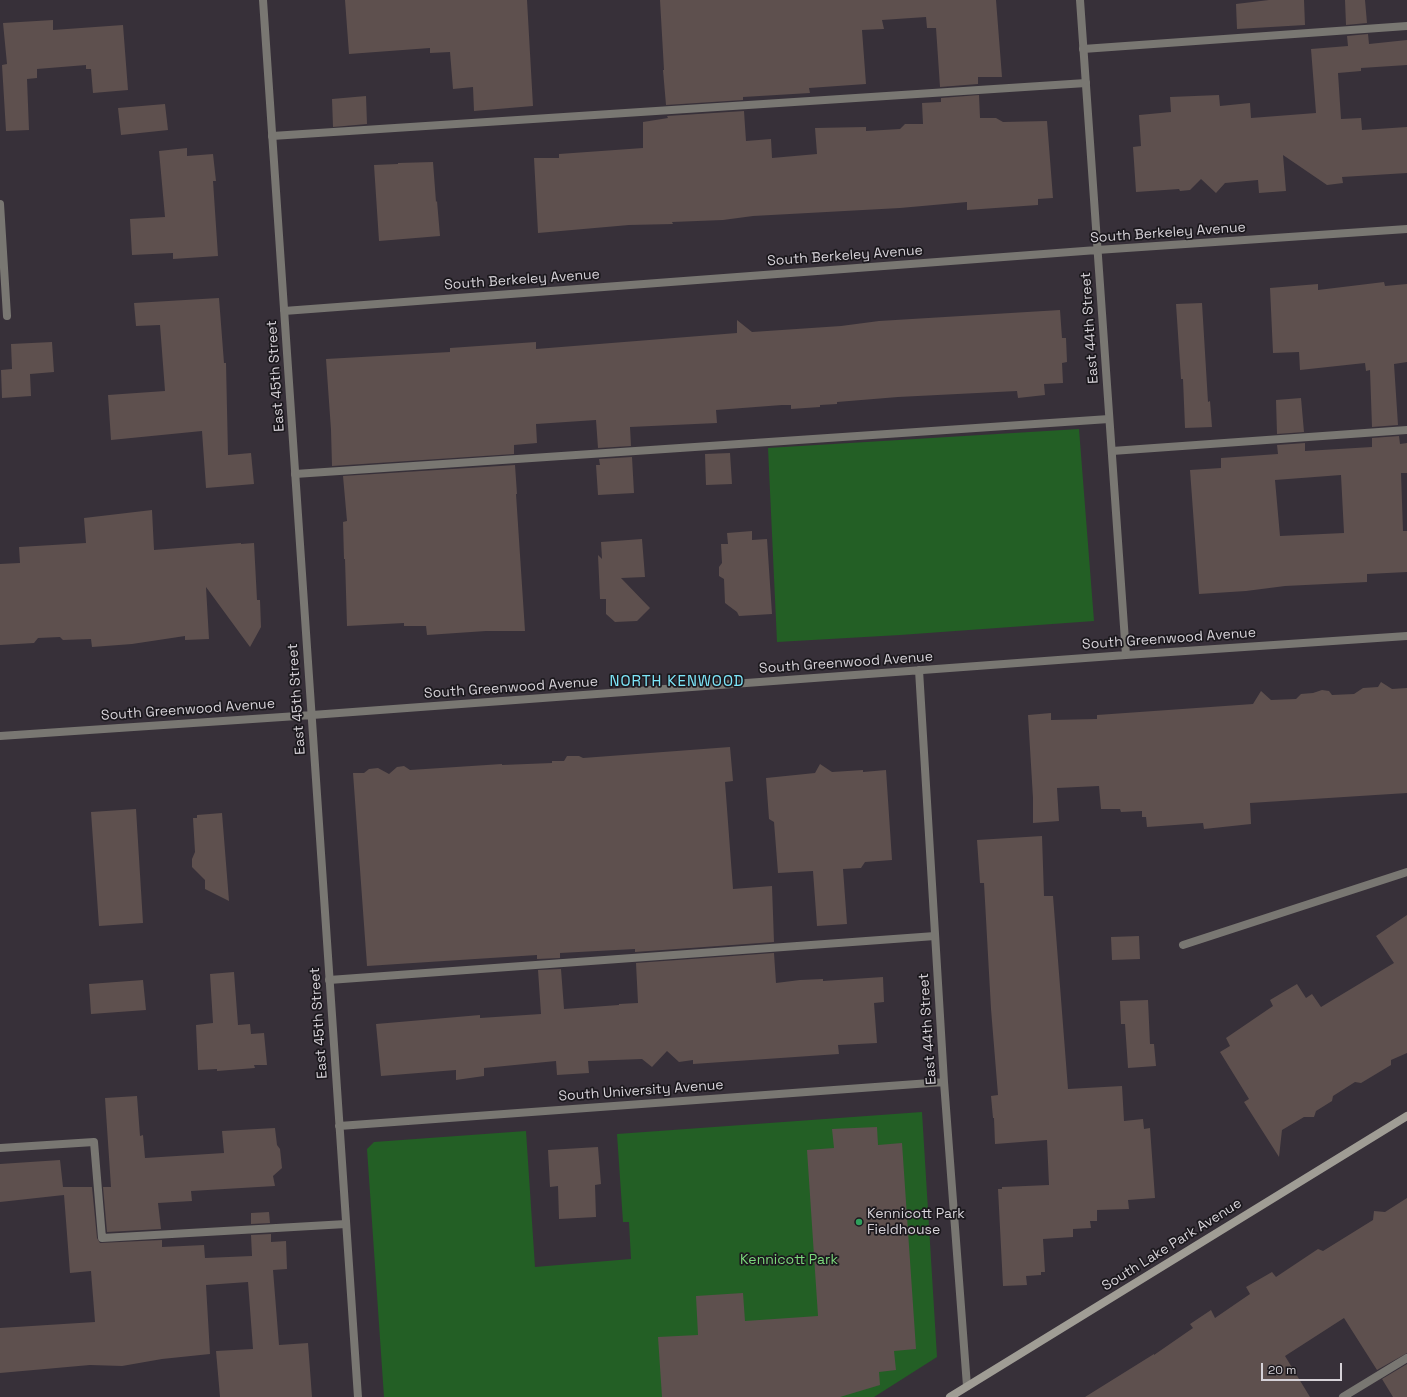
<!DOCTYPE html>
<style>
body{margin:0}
#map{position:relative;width:1407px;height:1397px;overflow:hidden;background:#373039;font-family:"Space Grotesk",sans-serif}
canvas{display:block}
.scale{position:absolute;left:1261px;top:1363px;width:81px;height:18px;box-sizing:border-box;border:2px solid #d6d2d8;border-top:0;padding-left:5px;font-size:12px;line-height:14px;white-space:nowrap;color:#d6d2d8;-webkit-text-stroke:3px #1c191e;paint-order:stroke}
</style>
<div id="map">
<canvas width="1407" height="1397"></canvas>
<div class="scale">20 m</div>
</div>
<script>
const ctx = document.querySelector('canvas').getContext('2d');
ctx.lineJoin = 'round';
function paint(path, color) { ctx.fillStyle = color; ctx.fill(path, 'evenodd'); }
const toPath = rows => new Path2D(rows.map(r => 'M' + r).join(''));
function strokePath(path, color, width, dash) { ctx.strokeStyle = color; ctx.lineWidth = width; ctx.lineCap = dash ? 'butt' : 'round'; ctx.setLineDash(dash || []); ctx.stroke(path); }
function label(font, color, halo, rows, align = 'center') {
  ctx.font = font + ' "Space Grotesk",sans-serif'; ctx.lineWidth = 3.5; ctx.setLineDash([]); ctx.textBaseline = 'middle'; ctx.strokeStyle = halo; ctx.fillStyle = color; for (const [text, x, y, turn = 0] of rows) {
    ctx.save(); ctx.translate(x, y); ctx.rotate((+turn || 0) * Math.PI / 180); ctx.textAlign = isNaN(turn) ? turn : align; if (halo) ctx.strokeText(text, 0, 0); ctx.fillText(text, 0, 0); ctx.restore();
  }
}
const green = toPath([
 [1079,429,1094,621,900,635,777,642,768,448],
 [922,1112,937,1357,874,1397,384,1397,367,1149,374,1142,526,1131,535,1267,631,1259,629,1222,623,1222,617,1134]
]);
const building = toPath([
 [345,0,527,0,533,106,474,111,473,87,453,89,450,52,430,53,430,48,349,54],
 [660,0,996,0,1002,77,978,77,978,84,940,87,936,28,927,28,926,17,882,20,884,29,862,30,866,84,809,88,810,93,743,97,743,100,666,105,663,70,664,70],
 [1269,0,1304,0,1305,25,1237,29,1236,4],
 [1345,0,1365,0,1367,23,1346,25],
 [53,20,53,30,123,25,128,90,93,93,91,69,86,69,86,65,37,69,37,78,27,79,29,130,6,131,2,65,7,64,3,23],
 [1368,34,1369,44,1407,40,1407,65,1361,68,1361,71,1338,73,1341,119,1361,118,1362,130,1407,127,1407,173,1342,177,1343,183,1327,185,1283,155,1286,191,1259,193,1258,180,1225,183,1216,193,1201,179,1190,190,1180,191,1179,189,1136,192,1133,147,1141,146,1139,115,1171,112,1170,97,1219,95,1220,106,1250,103,1251,118,1316,113,1311,49,1348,46,1347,36],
 [979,95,980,118,996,118,1003,122,1047,121,1053,198,1038,199,1038,205,967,210,967,202,900,208,753,216,723,220,672,222,673,224,629,225,538,233,534,158,559,158,559,154,643,148,643,122,668,118,667,116,744,111,746,141,771,139,772,158,817,154,815,128,866,127,866,131,900,129,905,124,923,124,922,103,941,102,941,98],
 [366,96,367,124,333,127,332,99],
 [165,104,168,130,121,135,118,108],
 [187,148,187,156,213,154,216,181,213,181,218,256,173,259,173,253,132,255,130,219,165,217,159,151],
 [433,162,436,202,437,201,440,236,379,241,374,165,398,164,398,163],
 [1384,282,1385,286,1407,284,1407,362,1394,364,1398,425,1372,427,1370,370,1366,371,1365,363,1300,370,1299,352,1273,353,1270,288,1318,284,1318,290],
 [219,298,224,363,226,363,228,455,251,453,254,484,206,488,202,431,111,440,108,395,165,391,160,325,136,326,134,303],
 [1202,303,1208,402,1210,401,1212,427,1185,428,1183,379,1181,379,1176,304],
 [1060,310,1062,338,1066,338,1067,362,1062,363,1063,383,1044,384,1045,395,1018,398,1017,391,898,397,837,402,837,404,820,405,820,407,791,409,791,405,782,405,716,410,717,423,630,427,631,446,598,448,596,420,536,424,537,443,514,445,514,454,332,466,331,430,326,359,450,352,450,348,536,342,536,349,737,333,737,320,752,332,841,326,879,321],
 [52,342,54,372,30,374,31,396,2,398,1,370,12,369,11,344],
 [1301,398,1304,432,1277,434,1276,400],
 [1399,436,1400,444,1407,443,1407,473,1401,473,1403,531,1407,531,1407,572,1367,574,1367,582,1285,586,1246,591,1199,594,1190,470,1221,468,1221,458,1278,454,1277,445,1305,443,1305,451,1372,447,1372,438],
 [1341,475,1344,533,1280,536,1275,480],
 [730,453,732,484,706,485,705,454],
 [632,457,634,493,598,495,596,465,600,465,599,459],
 [515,465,517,494,516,494,525,631,486,631,427,635,426,626,404,626,404,623,347,626,345,559,344,559,343,522,347,521,343,476],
 [152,510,154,550,241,543,241,544,254,543,257,600,260,600,261,627,250,647,206,587,209,639,185,640,185,636,132,644,92,647,91,639,63,640,60,637,38,638,34,643,0,645,0,564,20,563,19,547,86,543,84,518],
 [752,531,752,540,767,539,772,614,739,616,737,612,725,603,724,579,719,576,719,567,722,563,721,544,728,544,727,533],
 [642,539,645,577,621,578,650,608,637,621,615,622,606,614,606,599,600,599,598,555,602,559,601,542],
 [1381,682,1392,689,1407,688,1407,793,1250,803,1251,824,1204,829,1203,823,1147,827,1146,817,1142,817,1142,811,1121,812,1120,809,1101,809,1099,786,1057,788,1059,821,1033,823,1033,798,1028,715,1051,713,1051,720,1097,719,1097,715,1253,704,1261,691,1271,700,1296,699,1301,694,1313,693,1322,690,1329,691,1332,695,1354,694,1363,688,1378,687],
 [730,747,733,781,725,782,733,889,772,886,774,942,635,952,635,949,560,953,560,958,537,959,537,955,367,966,353,773,364,773,369,769,378,768,389,774,397,767,404,766,410,770,502,764,502,765,552,763,552,761,564,761,567,756,579,756,583,758],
 [820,764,832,772,863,770,863,772,886,770,892,860,865,862,861,868,843,869,847,924,817,926,813,871,778,873,774,822,769,819,766,778,815,773],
 [136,809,143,923,99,926,91,812],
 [222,813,229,901,205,889,205,880,192,867,192,859,195,852,193,818,197,818,197,815],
 [1042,836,1044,896,1053,896,1068,1089,1122,1086,1124,1121,1143,1119,1144,1129,1150,1128,1155,1198,1128,1200,1129,1209,1097,1210,1097,1221,1090,1221,1091,1228,1073,1229,1073,1237,1043,1239,1045,1272,1041,1272,1041,1275,1026,1276,1027,1285,1003,1286,998,1189,1002,1189,1002,1187,1049,1185,1047,1140,995,1144,994,1118,993,1118,991,1096,998,1095,991,1009,984,883,980,883,977,840],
 [1407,915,1407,1053,1391,1060,1391,1065,1361,1083,1355,1082,1333,1096,1332,1101,1316,1111,1314,1117,1304,1117,1282,1130,1279,1157,1244,1102,1249,1099,1220,1052,1230,1046,1226,1038,1273,1006,1270,1000,1297,984,1306,998,1312,994,1321,1007,1394,963,1376,936],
 [1139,936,1140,959,1112,960,1111,937],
 [774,953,776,983,800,980,823,979,823,981,883,977,884,1002,874,1003,877,1043,838,1045,839,1054,693,1064,693,1060,679,1062,667,1051,652,1067,642,1059,588,1061,589,1073,557,1075,556,1061,484,1068,484,1076,456,1080,456,1070,381,1076,376,1024,480,1015,480,1018,541,1014,538,970,561,969,564,1009,619,1005,619,1004,638,1003,636,963],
 [234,972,238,1025,250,1024,251,1034,264,1033,267,1065,254,1065,255,1068,217,1071,217,1069,198,1070,196,1025,213,1023,210,974],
 [143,980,146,1010,91,1014,89,984],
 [1148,1000,1150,1044,1154,1044,1156,1066,1128,1068,1125,1024,1121,1024,1120,1001],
 [137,1096,140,1136,143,1135,145,1158,224,1153,222,1131,275,1128,277,1145,280,1149,282,1168,273,1176,275,1186,191,1191,192,1201,158,1203,161,1229,107,1232,103,1187,111,1187,105,1098],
 [877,1127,878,1145,902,1143,916,1349,894,1351,896,1370,879,1372,880,1385,840,1397,662,1397,658,1337,698,1335,696,1296,743,1293,745,1321,818,1316,807,1150,834,1148,832,1129],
 [598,1147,601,1184,595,1185,596,1217,559,1219,558,1186,550,1187,548,1150],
 [60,1160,63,1187,92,1187,97,1238,100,1243,162,1240,162,1247,204,1245,205,1258,252,1256,251,1235,271,1234,271,1242,286,1241,287,1269,273,1270,279,1345,308,1343,312,1397,220,1397,216,1351,253,1349,248,1282,206,1285,210,1354,162,1359,122,1366,90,1365,0,1373,0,1328,95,1322,91,1271,70,1273,64,1195,0,1202,0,1164],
 [1407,1198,1407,1353,1377,1370,1344,1318,1285,1356,1310,1397,1085,1397,1154,1354,1154,1355,1193,1328,1190,1324,1211,1310,1215,1318,1250,1294,1246,1287,1272,1272,1276,1277,1318,1249,1323,1251,1373,1220,1374,1211,1385,1212],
 [269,1212,270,1223,251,1224,251,1213],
 [1407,1364,1407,1397,1393,1397,1382,1379]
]);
const lane = toPath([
 [1083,49,1407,26],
 [272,136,1086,83],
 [0,204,7,316],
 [1112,451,1407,430],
 [295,474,1109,419],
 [1183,945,1407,872],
 [329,980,935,936],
 [0,1148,94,1142,102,1238,346,1224],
 [1343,1397,1407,1358]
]);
const street = toPath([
 [263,0,358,1397],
 [1080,0,1126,655],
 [284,311,1097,250,1407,229],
 [919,670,944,1082,967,1386],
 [0,736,312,715,1126,655,1407,636],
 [339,1126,944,1082]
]);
const secondary = toPath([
 [950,1397,1407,1116]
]);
const markers = [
 [859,1222,4,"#2e9e5b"]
];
const streetNames = [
 ["South Berkeley Avenue",1168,233,-4],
 ["South Berkeley Avenue",845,256,-4],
 ["South Berkeley Avenue",522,280,-4],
 ["East 44th Street",1090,328,-94],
 ["East 45th Street",276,376,-94],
 ["South Greenwood Avenue",1169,639,-4],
 ["South Greenwood Avenue",846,663,-4],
 ["South Greenwood Avenue",511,688,-4],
 ["East 45th Street",297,699,-94],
 ["South Greenwood Avenue",188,710,-4],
 ["East 45th Street",319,1023,-94],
 ["East 44th Street",928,1029,-94],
 ["South University Avenue",641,1091,-4],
 ["South Lake Park Avenue",1172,1245,-32]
];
const poiNames = [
 ["Kennicott Park",867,1214],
 ["Fieldhouse",867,1230]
];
const parkNames = [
 ["Kennicott Park",789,1260]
];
const neighbourhoodNames = [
 ["NORTH KENWOOD",677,682]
];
paint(green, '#235f25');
paint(building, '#5e504e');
strokePath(lane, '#797772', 8);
strokePath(street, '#797772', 8);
strokePath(secondary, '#a09d95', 8);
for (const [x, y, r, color] of markers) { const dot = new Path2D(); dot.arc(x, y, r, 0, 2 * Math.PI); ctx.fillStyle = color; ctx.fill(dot); strokePath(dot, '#1c191e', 1.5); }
label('14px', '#d6d2d8', '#1c191e', streetNames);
label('14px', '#d6d2d8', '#1c191e', poiNames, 'left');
label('14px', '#7cd87c', '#1c191e', parkNames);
ctx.letterSpacing = '1px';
label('15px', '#7ee6f9', '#1c191e', neighbourhoodNames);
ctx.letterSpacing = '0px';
</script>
